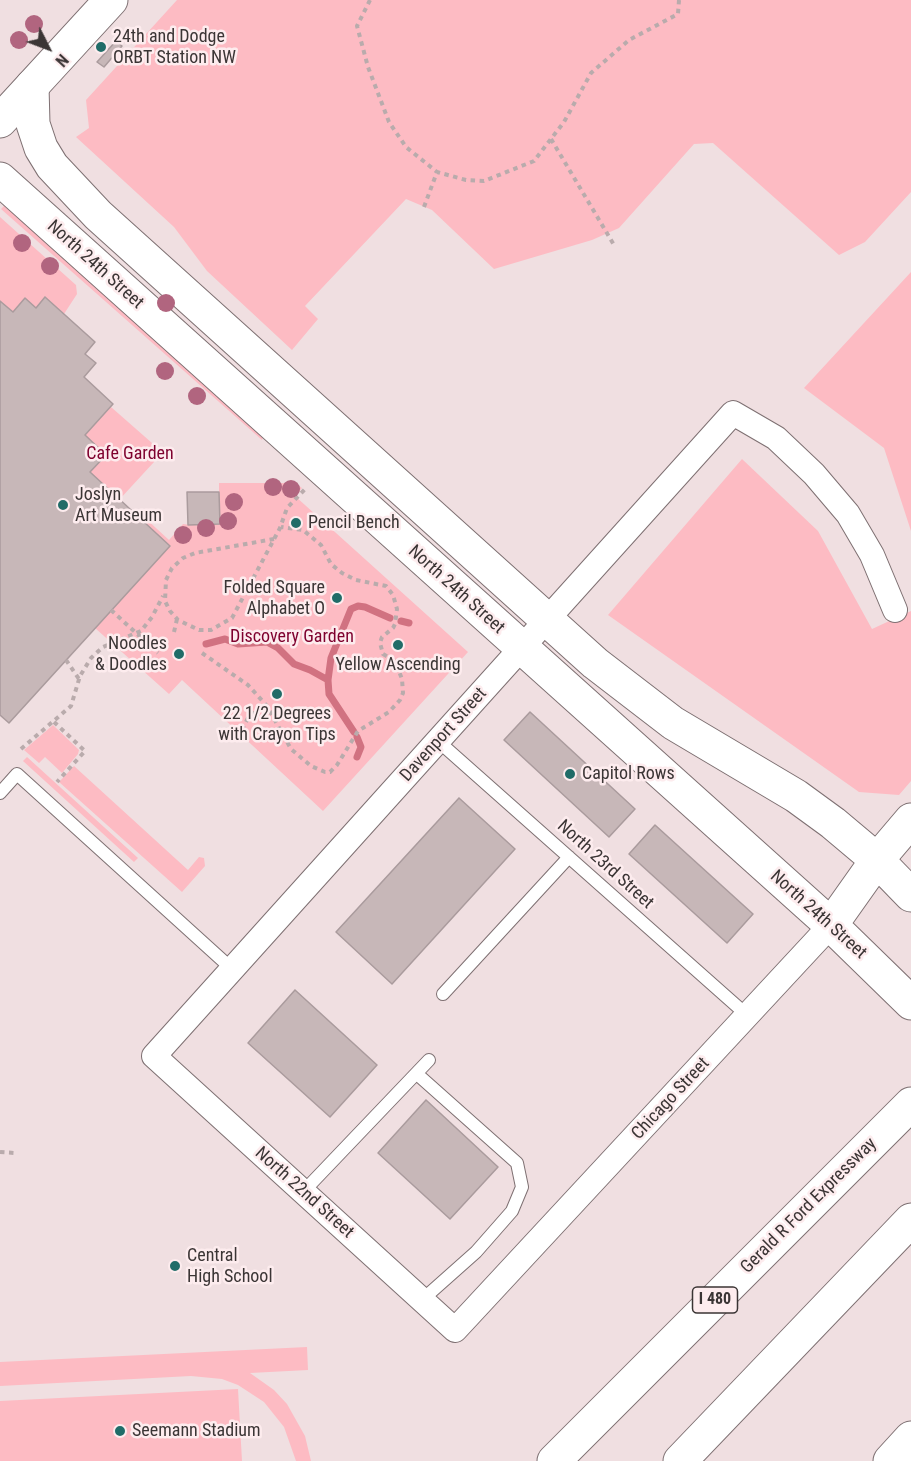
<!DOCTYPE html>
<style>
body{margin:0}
#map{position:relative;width:911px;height:1461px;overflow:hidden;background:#f0dfe1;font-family:"Roboto Condensed",sans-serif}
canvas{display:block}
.north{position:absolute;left:18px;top:18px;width:60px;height:60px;-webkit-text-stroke:4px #fdecee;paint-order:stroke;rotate:132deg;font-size:16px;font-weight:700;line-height:24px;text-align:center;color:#3b3535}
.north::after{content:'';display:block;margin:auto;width:21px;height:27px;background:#3b3535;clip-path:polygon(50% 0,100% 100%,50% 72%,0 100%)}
</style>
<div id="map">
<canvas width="911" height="1461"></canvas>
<div class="north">N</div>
</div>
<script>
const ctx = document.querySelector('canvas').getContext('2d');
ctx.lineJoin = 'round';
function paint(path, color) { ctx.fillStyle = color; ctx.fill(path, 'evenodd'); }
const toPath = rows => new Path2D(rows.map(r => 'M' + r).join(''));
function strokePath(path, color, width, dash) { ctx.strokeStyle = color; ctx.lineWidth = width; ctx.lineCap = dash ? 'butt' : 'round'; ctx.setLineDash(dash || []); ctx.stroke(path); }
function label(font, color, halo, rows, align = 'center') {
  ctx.font = font + ' "Roboto Condensed",sans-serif'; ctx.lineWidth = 5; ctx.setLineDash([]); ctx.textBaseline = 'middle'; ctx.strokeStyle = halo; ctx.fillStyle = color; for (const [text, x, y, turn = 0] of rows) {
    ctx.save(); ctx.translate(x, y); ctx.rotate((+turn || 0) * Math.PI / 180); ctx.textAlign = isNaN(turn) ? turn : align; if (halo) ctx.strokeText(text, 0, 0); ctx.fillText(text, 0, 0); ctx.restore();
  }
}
const green = toPath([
 [177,0,911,0,911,192,865,242,839,255,713,143,694,144,619,228,592,240,494,269,432,210,406,199,305,306,318,319,292,350,207,271,174,227,76,137,89,128,86,100],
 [6,204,263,437,262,440,1,209],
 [0,217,76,285,77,294,64,314,46,298,36,308,25,299,13,312,0,301],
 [911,272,911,531,884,448,804,388],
 [111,407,152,443,156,453,154,462,119,500,90,472,106,455,85,435],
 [742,459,818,531,872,629,911,611,911,781,899,795,859,792,608,615],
 [219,483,295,483,302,488,295,496,468,652,323,811,182,680,169,694,95,628,141,520,144,517,169,540,183,524,191,525,219,496],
 [53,725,79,750,78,754,62,773,45,757,39,763,24,750],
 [27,757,138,858,134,862,23,761],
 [74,766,188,870,199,857,204,858,205,866,182,892,59,782],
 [307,1347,308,1370,250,1373,274,1390,287,1404,305,1436,311,1461,296,1461,284,1427,264,1402,238,1385,222,1379,191,1376,0,1386,0,1362],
 [238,1389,242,1461,0,1461,0,1401]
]);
const stream = toPath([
 [401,621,409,623],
 [206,644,225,639,238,644,267,642,278,648,294,664,310,670,328,680],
 [354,732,329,694,328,680,331,658,351,609,358,606,365,607,390,618],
 [357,757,361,747,357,737]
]);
const building = toPath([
 [116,41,122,46,104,67,97,62,116,41],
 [45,297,95,342,85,354,96,363,84,377,113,404,85,435,106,455,90,472,170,546,9,723,0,715,0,301,13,312,25,298,36,308,45,297],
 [187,492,219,492,220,524,188,525,187,492],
 [530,712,635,809,609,837,504,740,530,712],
 [459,798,515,849,392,984,336,932,459,798],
 [655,825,753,914,727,943,629,854,655,825],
 [295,990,377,1065,330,1117,248,1043,295,990],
 [426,1100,498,1167,450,1219,378,1153,426,1100]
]);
const path = toPath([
 [370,0,357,26,368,67,389,122,406,147,437,172],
 [551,139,614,245],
 [424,207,437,172,466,180,484,181,534,161,564,122,591,73,629,40,678,14,679,0],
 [274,539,195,553,183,558,172,568,166,580,165,601,170,611,178,620,199,630,211,630,232,618,280,528,287,508,306,488],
 [111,610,158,653],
 [174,632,177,619],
 [202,653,248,685,267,706,291,749,311,766,325,772,330,772,337,765,358,731,389,712,400,700,403,693,402,679,395,661,383,654,380,643,382,637,393,628,395,624,397,609,393,595,386,586,356,580,342,573,331,564,321,545,303,530,281,527],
 [66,660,79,679],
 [54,722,85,751,57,782],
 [242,730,248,718,265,704],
 [21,749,71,706,80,676,91,658,103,647,141,631,152,617,163,596],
 [0,1152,15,1153]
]);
const lane = toPath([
 [438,741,748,1016],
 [0,793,17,774,232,969],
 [443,994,569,857],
 [417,1074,517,1163,522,1187,512,1211,476,1252,422,1300],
 [303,1192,429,1060]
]);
const street = toPath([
 [831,925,455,1330,154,1056,733,413,776,438,814,474,848,514,872,555,895,610]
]);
const secondary = toPath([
 [32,86,33,124,41,148,52,166,98,215,595,663,673,723,796,796,833,823,877,860,911,895],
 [0,179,831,925,911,1003],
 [831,925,877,860],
 [890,1461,911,1438]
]);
const highway = toPath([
 [0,121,111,0],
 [877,860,911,820],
 [554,1461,911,1104],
 [680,1461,911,1220]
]);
const trees = [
 [34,24],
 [19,40],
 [22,243],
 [50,266],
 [166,303],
 [165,371],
 [197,396],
 [273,487],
 [291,489],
 [234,502],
 [228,521],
 [206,528],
 [183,535]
];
const markers = [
 [101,47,6,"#206c68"],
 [63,505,6,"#206c68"],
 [296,523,6,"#206c68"],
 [337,598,6,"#206c68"],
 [398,645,6,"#206c68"],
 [179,654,6,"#206c68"],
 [277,694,6,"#206c68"],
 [570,774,6,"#206c68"],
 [175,1266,6,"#206c68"],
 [120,1431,6,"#206c68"]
];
const shields = [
 [715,1300,45]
];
const shieldNames = [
 ["I 480",715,1300]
];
const poiNames = [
 ["24th and Dodge",113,37],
 ["ORBT Station NW",113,58],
 ["Joslyn",75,495],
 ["Art Museum",75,516],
 ["Pencil Bench",308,523],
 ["Folded Square",325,588,"right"],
 ["Alphabet O",325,609,"right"],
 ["Noodles",167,644,"right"],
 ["& Doodles",167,665,"right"],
 ["Yellow Ascending",398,665,"center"],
 ["22 1/2 Degrees",277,714,"center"],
 ["with Crayon Tips",277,735,"center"],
 ["Capitol Rows",582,774],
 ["Central",187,1256],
 ["High School",187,1277],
 ["Seemann Stadium",132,1431]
];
const streetNames = [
 ["North 24th Street",95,265,42],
 ["North 24th Street",456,590,42],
 ["Davenport Street",444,735,-48],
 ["North 23rd Street",605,865,42],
 ["North 24th Street",818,915,42],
 ["Chicago Street",671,1099,-47],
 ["North 22nd Street",304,1193,42],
 ["Gerald R Ford Expressway",809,1206,-45]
];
const parkNames = [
 ["Cafe Garden",130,454],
 ["Discovery Garden",292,637]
];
paint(green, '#fdbbc3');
strokePath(stream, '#d17281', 7);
paint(building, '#c7b7b8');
strokePath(building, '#aa9b9d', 1.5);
strokePath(lane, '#7e7072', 14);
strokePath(street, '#7e7072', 26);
strokePath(secondary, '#7e7072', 35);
strokePath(highway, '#7e7072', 35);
strokePath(path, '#b9abac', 4, [4.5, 4.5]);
strokePath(lane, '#fff', 12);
strokePath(street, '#fff', 24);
strokePath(secondary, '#fff', 33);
strokePath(highway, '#fff', 33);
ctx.fillStyle = '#b1657f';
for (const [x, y] of trees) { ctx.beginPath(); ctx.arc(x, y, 9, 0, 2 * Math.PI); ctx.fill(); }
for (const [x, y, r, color] of markers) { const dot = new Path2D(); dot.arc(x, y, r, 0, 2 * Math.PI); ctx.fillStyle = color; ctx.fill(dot); strokePath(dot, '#fdecee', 2); }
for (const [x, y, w] of shields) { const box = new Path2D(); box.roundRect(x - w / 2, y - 13, w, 26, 4.5); ctx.fillStyle = '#fdecee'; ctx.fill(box); strokePath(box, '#3b3535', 1.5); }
label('bold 16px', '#3b3535', null, shieldNames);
label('18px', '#3b3535', '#fdecee', poiNames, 'left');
label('18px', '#3b3535', '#fdecee', streetNames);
label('18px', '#7e012e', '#fdecee', parkNames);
</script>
